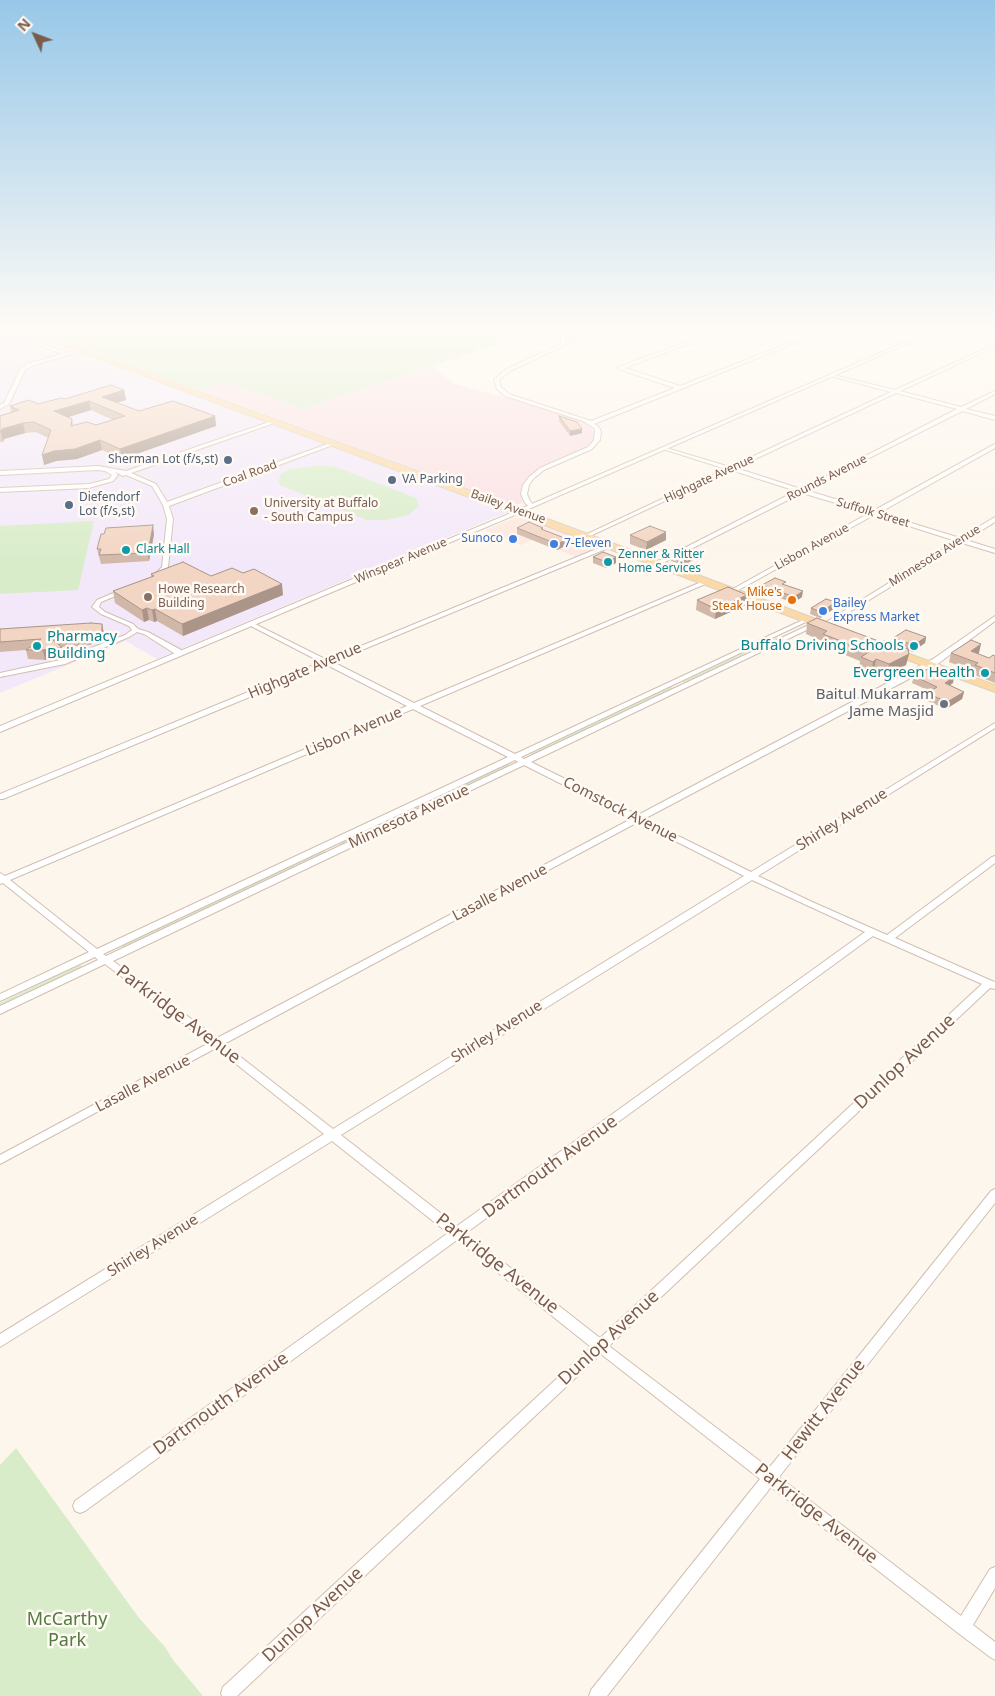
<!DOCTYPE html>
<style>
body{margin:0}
#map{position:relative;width:995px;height:1696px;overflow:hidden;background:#fdf6ec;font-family:"Noto Sans",sans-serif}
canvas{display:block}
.north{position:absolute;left:10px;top:10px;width:50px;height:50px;-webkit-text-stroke:4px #fffaf3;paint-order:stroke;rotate:313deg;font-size:14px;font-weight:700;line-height:20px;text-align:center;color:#7a5c4d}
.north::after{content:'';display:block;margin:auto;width:18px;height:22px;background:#7a5c4d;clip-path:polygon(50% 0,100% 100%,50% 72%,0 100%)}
</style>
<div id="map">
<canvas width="995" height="1696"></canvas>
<div class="north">N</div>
</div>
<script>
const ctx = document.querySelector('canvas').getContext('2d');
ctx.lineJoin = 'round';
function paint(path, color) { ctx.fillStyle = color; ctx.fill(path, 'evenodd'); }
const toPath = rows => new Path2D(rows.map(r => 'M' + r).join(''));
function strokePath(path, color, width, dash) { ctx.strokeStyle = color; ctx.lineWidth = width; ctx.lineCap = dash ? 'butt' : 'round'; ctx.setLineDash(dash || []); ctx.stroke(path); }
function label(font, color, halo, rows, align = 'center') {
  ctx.font = font + ' "Noto Sans",sans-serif'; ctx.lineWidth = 5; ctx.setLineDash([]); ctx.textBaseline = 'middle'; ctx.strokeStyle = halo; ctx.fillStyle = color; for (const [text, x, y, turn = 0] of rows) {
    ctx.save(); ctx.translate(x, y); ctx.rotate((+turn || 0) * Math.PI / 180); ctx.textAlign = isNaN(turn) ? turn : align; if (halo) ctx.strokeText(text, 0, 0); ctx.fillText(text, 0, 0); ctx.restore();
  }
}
const commercial = toPath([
 [520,516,597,544,599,547,576,557,533,540,521,545,485,530]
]);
const education = toPath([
 [0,329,11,329,508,512,157,659,126,641,0,693]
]);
const medical = toPath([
 [433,366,455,384,512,399,585,422,592,428,595,434,594,439,585,448,534,472,523,483,520,493,523,503,514,505,199,390,225,382,303,409]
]);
const green = toPath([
 [32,329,468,329,509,340,303,409,225,382,199,390],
 [319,465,336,467,416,498,419,506,408,515,387,520,367,520,280,485,278,482,281,474,289,470],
 [94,521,78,590,0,594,0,526],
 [777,637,780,637,684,683,682,682],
 [671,687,674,688,533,755,530,754],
 [507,764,510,765,341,845,338,844],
 [323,851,327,852,124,948,121,948,122,946],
 [80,965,83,967,0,1007,0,1003],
 [16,1448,139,1618,165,1647,173,1660,203,1696,0,1696,0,1465]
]);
const minor = toPath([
 [0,329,68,353,80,350,82,351,34,365,25,370,9,404,0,409,0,405,4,403,21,368,30,363,63,354,0,331,0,329],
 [556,329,560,329,565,337,565,342,594,329,600,329,510,371,499,380,501,387,509,394,591,421,675,388,618,369,618,367,722,329,728,329,625,368,680,386,824,329,830,329,594,424,598,426,601,431,600,440,592,449,544,470,533,479,529,485,527,494,530,501,534,506,531,508,525,503,521,494,523,485,529,477,540,468,588,447,594,440,595,431,594,428,583,421,505,396,497,389,494,380,506,369,561,344,561,337,556,329],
 [995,344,995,347,900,391,961,407,995,391,995,394,966,409,995,416,995,420,962,411,806,490,873,511,995,444,995,448,879,513,960,538,995,517,995,522,966,540,995,549,995,553,962,543,825,627,822,625,823,624,956,541,874,515,735,592,731,592,731,590,869,513,802,493,661,564,657,564,657,562,796,491,731,470,588,537,583,536,726,469,663,449,663,447,730,467,891,392,830,376,830,374,895,390,995,344],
 [896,393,957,409,801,489,736,468,896,393],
 [272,421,277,422,131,473,156,484,167,502,333,442,338,443,169,506,173,519,168,567,157,578,155,579,152,577,162,567,167,519,163,505,152,486,126,475,123,476,115,472,118,475,113,481,89,488,0,492,0,488,89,484,109,479,112,475,105,471,98,470,0,475,0,471,98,466,126,471,272,421],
 [611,543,613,544,613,546,333,662,414,703,706,580,710,580,710,582,420,706,515,754,807,618,809,617,812,619,521,757,524,759,813,623,817,623,817,625,531,762,638,815,933,659,995,616,995,621,939,663,644,819,751,872,995,723,995,728,758,876,810,901,887,935,992,857,995,856,995,863,895,938,992,981,995,982,995,989,990,988,609,1346,769,1468,991,1191,995,1189,995,1203,779,1477,961,1616,990,1569,995,1567,995,1588,973,1625,995,1642,995,1660,990,1657,958,1633,771,1487,607,1696,589,1696,591,1690,760,1479,601,1354,237,1696,222,1696,221,1693,223,1687,591,1347,457,1240,85,1511,80,1513,75,1511,73,1506,75,1501,448,1233,332,1141,0,1347,0,1334,324,1134,216,1048,0,1164,0,1155,209,1043,105,964,0,1014,0,1006,98,960,95,957,0,1001,0,994,89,952,3,883,0,884,0,873,5,876,407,706,327,665,3,799,0,799,0,794,321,662,249,625,249,623,253,623,327,660,611,543],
 [413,709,508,757,97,949,10,880,413,709],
 [515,760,518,762,106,956,103,954,515,760],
 [524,765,631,819,217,1038,113,961,524,765],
 [638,822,744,876,333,1129,224,1044,638,822],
 [752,880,865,932,457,1226,341,1135,752,880],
 [873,936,982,984,600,1338,466,1233,873,936],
 [123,589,126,591,125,592,101,602,99,607,105,612,133,624,138,629,148,632,183,651,183,655,177,655,144,634,137,632,129,637,65,664,0,677,0,673,60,660,125,635,132,630,129,626,101,614,92,607,97,600,123,589]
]);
const tertiary = toPath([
 [935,329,941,329,515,515,0,732,0,726,511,513,935,329],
 [972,329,980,329,995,332,995,336,972,329]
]);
const primary = toPath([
 [17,329,27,329,494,499,832,625,833,627,832,629,824,629,17,329],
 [890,647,995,685,995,692,886,652,884,650,890,647]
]);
const wall = toPath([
 [124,390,126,400,116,403,139,411,215,416,216,426,122,459,102,450,77,459,56,461,44,465,48,438,36,432,25,433,4,439,3,442,0,442,0,416,11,412,10,406,38,404,65,399],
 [91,410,113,420,96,425,73,426,72,419,68,417],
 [559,416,582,433,570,436,559,421],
 [517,528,543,528,543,530,567,539,567,545,557,550,517,534],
 [154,534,149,561,101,564,97,549],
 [630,535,666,540,646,550,630,544],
 [672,555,693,560,683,565,671,561],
 [593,557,616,563,606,568,593,563],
 [151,574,211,576,283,595,183,636,157,621,154,622,149,620,144,622,115,603,113,591,151,577],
 [762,585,785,585,802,597,793,603,762,591],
 [747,595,746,605,715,619,696,610,697,600],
 [836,602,835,608,820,618,810,614,811,608],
 [807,623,881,642,892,644,893,638,926,637,925,643,912,652,908,650,909,654,906,665,887,675,874,671,871,673,859,669,860,661,821,645,822,641,806,634],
 [102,624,104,634,103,641,92,642,91,645,62,647,64,657,45,660,28,659,26,650,0,652,0,629],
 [951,653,979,653,977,654,989,658,995,656,995,683,972,674,973,671,949,662],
 [914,676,953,683,950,685,964,692,962,699,946,709,925,700,927,693,930,691,912,683]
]);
const shadedWall = toPath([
 [124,390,126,400,103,407,102,397],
 [89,401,91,410,56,421,54,411],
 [215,416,216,426,122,459,120,449],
 [23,423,25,433,4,439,3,442,1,432,2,429],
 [582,429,582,433,570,436,570,431],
 [100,440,102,450,77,459,56,461,44,465,42,455,54,451],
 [153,525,154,534,149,561,148,553],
 [666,532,666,540,646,550,647,542],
 [567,539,567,545,557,550,557,544],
 [694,554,693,560,683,565,683,559],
 [616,557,616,563,606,568,607,562],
 [282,584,283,595,183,636,182,624],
 [803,591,802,597,793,603,794,597],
 [747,595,746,605,715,619,716,609],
 [836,602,835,608,820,618,821,612],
 [147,608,149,620,144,622,142,610],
 [155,609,157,621,154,622,152,610],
 [102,624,104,634,103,641,102,632],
 [90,633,92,642,91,645,89,636],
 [926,637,925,643,912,652,914,645],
 [981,644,979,653,969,660,971,651],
 [62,647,64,657,45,660,43,650],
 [909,654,906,665,887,675,889,664],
 [876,659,874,671,871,673,873,662],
 [954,677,953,683,944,689,945,683],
 [964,692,962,699,946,709,947,702]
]);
const building = toPath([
 [111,385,124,390,102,397,139,411,173,401,215,416,120,449,100,440,75,449,54,451,42,455,51,430,34,422,23,423,2,429,1,432,0,432,0,416,19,410,10,406,29,400,38,404,61,398,65,399,111,385],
 [89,401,125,416,96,425,87,422,71,426,72,419,54,411,89,401],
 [559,416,577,422,582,429,570,431,559,416],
 [529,522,543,528,541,529,567,539,557,544,517,528,529,522],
 [153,525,148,553,99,555,101,549,97,549,101,534,104,534,106,528,153,525],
 [650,526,666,532,647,542,630,535,650,526],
 [683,550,694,554,683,559,672,555,683,550],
 [603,552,616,557,607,562,593,557,603,552],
 [183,562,211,576,232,568,243,573,254,569,282,584,182,624,155,609,152,610,147,608,142,610,113,591,154,576,151,574,183,562],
 [775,578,786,582,782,584,803,591,794,597,762,585,775,578],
 [728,587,747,595,716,609,697,600,728,587],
 [826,599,836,602,821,612,811,608,826,599],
 [817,618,881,642,884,641,908,649,909,654,889,664,876,659,873,662,861,657,869,652,823,634,827,631,807,623,817,618],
 [91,623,102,624,102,632,90,633,89,636,50,638,62,647,43,650,26,650,41,639,0,642,0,629,91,623],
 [906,630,926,637,914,645,893,638,906,630],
 [971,640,981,644,971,651,989,658,993,655,995,656,995,673,975,665,978,663,951,653,971,640],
 [930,668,954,677,945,683,964,692,947,702,927,693,937,687,914,676,930,668]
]);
const markers = [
 [228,460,5,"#5c6f8a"],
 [392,480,5,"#5c6f8a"],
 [69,505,5,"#5c6f8a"],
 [254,511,5,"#8d6e63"],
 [513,539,5,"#3f7fe0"],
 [554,544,5,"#3f7fe0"],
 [126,550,5,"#0f9aa8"],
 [608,562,5,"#0f9aa8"],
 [148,597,5,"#8d6e63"],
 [792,600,5,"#e8710a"],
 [823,611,5,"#3f7fe0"],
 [37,646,5,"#0f9aa8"],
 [914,646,5,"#0f9aa8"],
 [985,673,5,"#0f9aa8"],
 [944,704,5,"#6b7280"]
];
const farServicenames = [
 ["Sherman Lot (f/s,st)",218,460,"right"],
 ["VA Parking",402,480],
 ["Diefendorf",79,498],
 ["Lot (f/s,st)",79,512]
];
const farStreetnames = [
 ["Coal Road",250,474,-20],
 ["Rounds Avenue",827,478,-27],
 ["Highgate Avenue",709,479,-25],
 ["Bailey Avenue",508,507,20],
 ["Suffolk Street",873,513,17],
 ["Lisbon Avenue",812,547,-29],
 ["Minnesota Avenue",935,556,-32],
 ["Winspear Avenue",401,561,-23]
];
const farEducationnames = [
 ["University at Buffalo",264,504],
 ["- South Campus",264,518],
 ["Howe Research",158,590],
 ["Building",158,604]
];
const farShopnames = [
 ["Sunoco",503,539,"right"],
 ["7-Eleven",564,544],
 ["Bailey",833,604],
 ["Express Market",833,618]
];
const farCulturenames = [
 ["Clark Hall",136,550],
 ["Zenner & Ritter",618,555],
 ["Home Services",618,569]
];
const farFoodnames = [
 ["Mike's",782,593],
 ["Steak House",782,607]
];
const cultureNames = [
 ["Pharmacy",47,637,"left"],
 ["Building",47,654,"left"],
 ["Buffalo Driving Schools",904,646],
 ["Evergreen Health",975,673]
];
const streetNames = [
 ["Highgate Avenue",305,671,-23],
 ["Lisbon Avenue",354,732,-23],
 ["Comstock Avenue",620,810,27],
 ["Minnesota Avenue",409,817,-25],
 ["Shirley Avenue",842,820,-32],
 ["Lasalle Avenue",500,893,-28],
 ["Shirley Avenue",497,1032,-32],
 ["Lasalle Avenue",143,1084,-28],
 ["Shirley Avenue",153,1246,-32]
];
const worshipNames = [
 ["Baitul Mukarram",934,695],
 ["Jame Masjid",934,712]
];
const nearStreetnames = [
 ["Parkridge Avenue",178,1015,37],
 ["Dunlop Avenue",905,1062,-43],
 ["Dartmouth Avenue",550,1167,-36],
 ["Parkridge Avenue",497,1264,38],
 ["Dunlop Avenue",609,1338,-43],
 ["Dartmouth Avenue",221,1404,-36],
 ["Hewitt Avenue",824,1410,-52],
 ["Parkridge Avenue",816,1514,38],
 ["Dunlop Avenue",313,1615,-43]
];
const nearParknames = [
 ["McCarthy",67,1620],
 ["Park",67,1641]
];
paint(commercial, '#fde8e0');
paint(education, '#f3e8fa');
paint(medical, '#fbdfe3');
paint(green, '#d8ecc9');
strokePath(minor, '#d1beb0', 2);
strokePath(tertiary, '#d1beb0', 2);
strokePath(primary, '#dad1cd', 2);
paint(minor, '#fff');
paint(tertiary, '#fff');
paint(primary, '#fbd9a5');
paint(wall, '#d1b7a8');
paint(shadedWall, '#aa9588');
paint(building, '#f3d5c3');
strokePath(building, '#aa9588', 1);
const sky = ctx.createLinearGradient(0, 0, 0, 566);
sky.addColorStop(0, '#97c7e8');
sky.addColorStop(0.58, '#fefbf6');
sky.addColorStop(1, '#fefbf600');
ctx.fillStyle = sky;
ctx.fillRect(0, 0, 995, 566);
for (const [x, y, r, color] of markers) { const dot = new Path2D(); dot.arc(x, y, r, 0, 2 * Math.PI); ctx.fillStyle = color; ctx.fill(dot); strokePath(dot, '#fffaf3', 2); }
label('12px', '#4e5e75', '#fffaf3', farServicenames, 'left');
label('12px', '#7a5c4d', '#fffaf3', farStreetnames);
label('12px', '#785e54', '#fffaf3', farEducationnames, 'left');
label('12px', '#366cbe', '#fffaf3', farShopnames, 'left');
label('12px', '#0d838f', '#fffaf3', farCulturenames, 'left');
label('12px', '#c56008', '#fffaf3', farFoodnames, 'right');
label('15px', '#0d838f', '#fffaf3', cultureNames, 'right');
label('15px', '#7a5c4d', '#fffaf3', streetNames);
label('15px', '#5b616d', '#fffaf3', worshipNames, 'right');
label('18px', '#7a5c4d', '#fffaf3', nearStreetnames);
label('18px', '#537a41', '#fffaf3', nearParknames);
</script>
